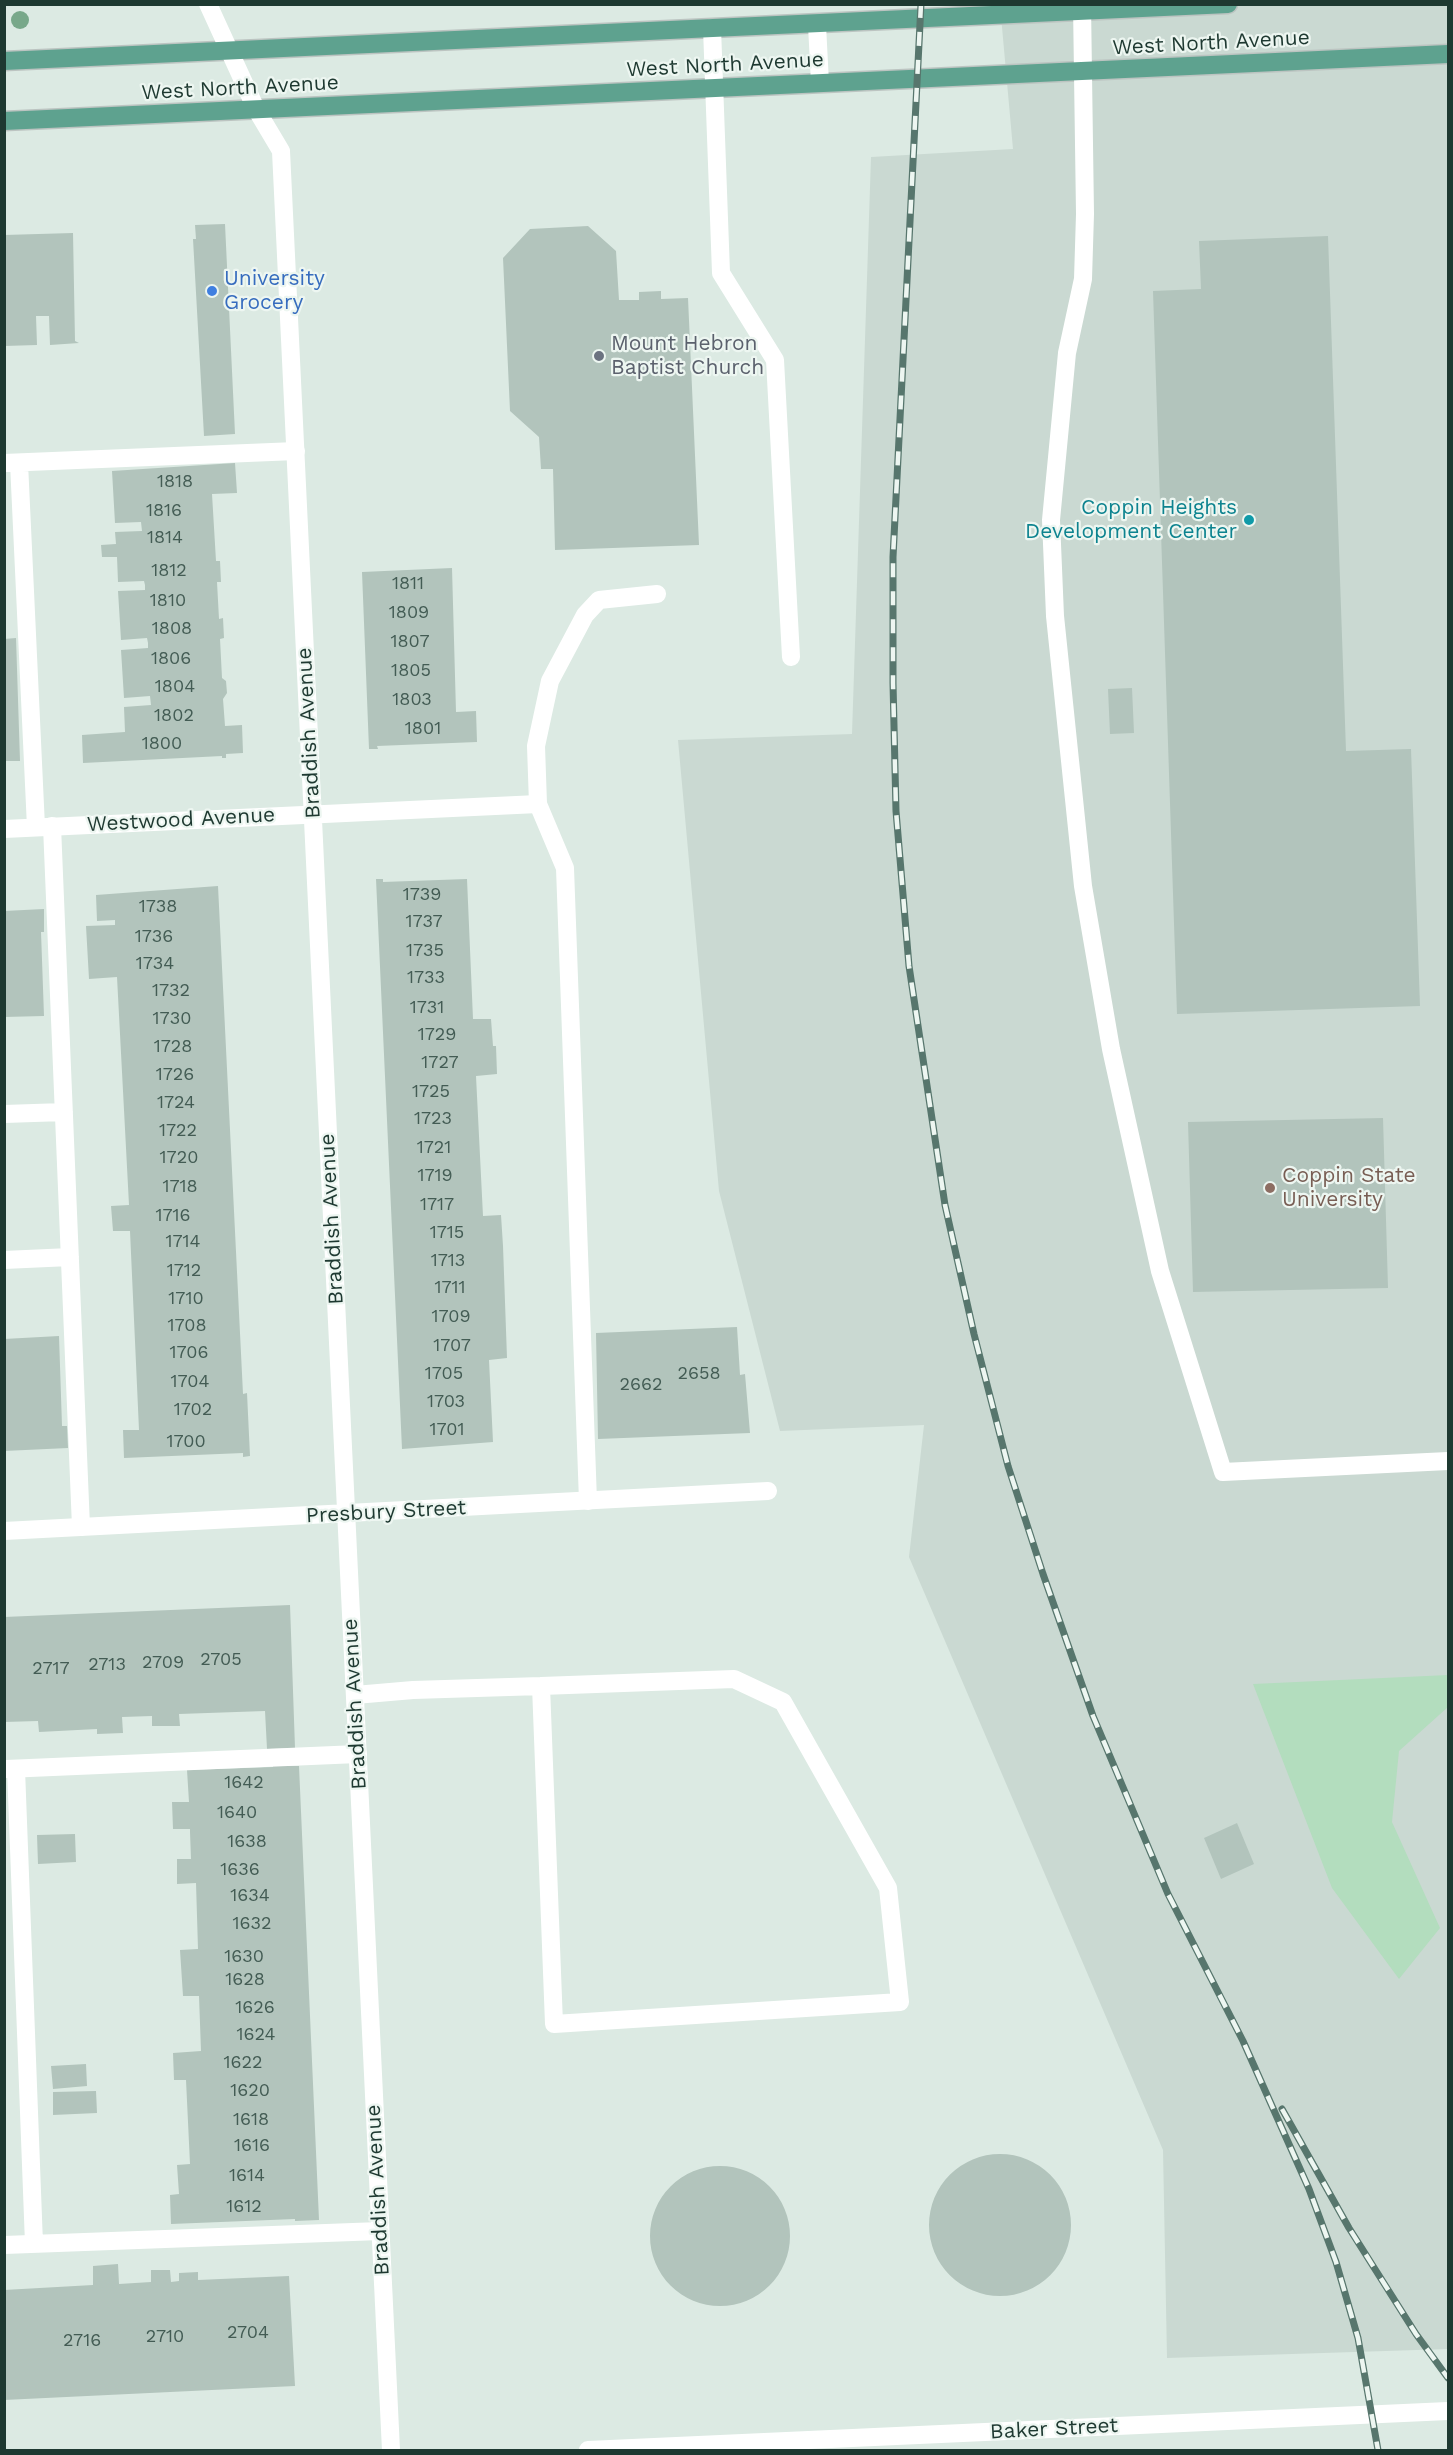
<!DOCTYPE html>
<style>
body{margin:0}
#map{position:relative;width:1453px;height:2455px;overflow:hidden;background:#dceae3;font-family:"Work Sans",sans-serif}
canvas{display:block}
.frame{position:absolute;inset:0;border:6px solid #1e3931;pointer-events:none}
</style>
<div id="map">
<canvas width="1453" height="2455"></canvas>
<div class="frame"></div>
</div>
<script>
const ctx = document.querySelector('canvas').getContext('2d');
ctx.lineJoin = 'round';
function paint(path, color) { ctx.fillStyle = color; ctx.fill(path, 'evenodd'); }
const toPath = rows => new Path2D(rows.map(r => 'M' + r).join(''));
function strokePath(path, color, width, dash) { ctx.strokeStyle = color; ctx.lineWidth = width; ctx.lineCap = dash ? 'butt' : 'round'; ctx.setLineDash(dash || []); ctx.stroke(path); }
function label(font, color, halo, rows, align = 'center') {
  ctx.font = font + ' "Work Sans",sans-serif'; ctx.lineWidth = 4.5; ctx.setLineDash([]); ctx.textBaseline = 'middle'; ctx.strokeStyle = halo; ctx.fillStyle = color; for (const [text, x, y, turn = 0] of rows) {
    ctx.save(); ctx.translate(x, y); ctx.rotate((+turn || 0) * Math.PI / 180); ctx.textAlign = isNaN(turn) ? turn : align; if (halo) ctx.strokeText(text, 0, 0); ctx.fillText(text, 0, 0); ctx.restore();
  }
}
const built = toPath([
 [1000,5,1448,5,1448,2349,1167,2358,1163,2150,909,1557,924,1425,780,1431,719,1191,678,740,852,734,871,157,1013,149]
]);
const green = toPath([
 [1448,1675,1448,1707,1399,1751,1392,1822,1440,1928,1399,1979,1332,1888,1253,1684]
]);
const building = toPath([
 [225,224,235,434,204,436,193,239,196,239,195,225],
 [588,226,616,251,619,300,639,300,639,292,661,291,661,299,688,298,699,545,555,550,553,469,541,469,539,437,510,411,503,258,530,229],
 [73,233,75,341,79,343,50,345,49,316,36,316,37,345,4,346,4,235],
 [1328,236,1346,751,1411,749,1420,1006,1177,1014,1153,291,1201,289,1199,241],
 [235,463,237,493,212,494,216,561,220,561,221,582,217,582,219,619,223,618,224,638,220,639,222,678,226,681,227,693,223,699,225,726,242,725,243,753,226,754,226,758,222,758,222,756,83,763,82,735,125,732,124,707,151,705,150,696,124,698,121,650,148,648,148,643,147,638,121,640,118,591,145,590,145,585,144,581,118,582,117,557,102,557,101,545,116,544,115,532,142,531,141,522,115,523,112,471],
 [452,568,456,712,476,711,477,742,377,746,378,749,369,749,362,572],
 [16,638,20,761,4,761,4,639],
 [1132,688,1134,733,1110,734,1108,689],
 [376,879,383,879,383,882,467,879,473,1019,491,1019,493,1046,496,1046,497,1074,476,1076,483,1216,501,1215,503,1246,507,1358,489,1360,493,1442,402,1449],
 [218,886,243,1394,247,1393,250,1456,243,1457,243,1453,124,1458,123,1430,139,1430,130,1231,113,1231,111,1206,129,1205,117,977,89,979,86,926,115,925,115,920,97,921,96,895],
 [44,909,44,932,41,932,44,1016,4,1017,4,911],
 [1383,1118,1388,1288,1193,1292,1188,1122],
 [737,1327,740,1375,745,1374,750,1433,598,1439,596,1333],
 [59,1336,62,1426,67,1426,68,1448,4,1451,4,1339],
 [290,1605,295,1748,267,1749,265,1711,179,1714,180,1726,152,1726,152,1716,122,1717,123,1733,97,1734,97,1729,39,1732,38,1721,4,1722,4,1617],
 [273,1763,282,1763,282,1766,299,1766,319,2220,295,2221,295,2219,171,2224,170,2195,179,2194,177,2165,190,2164,186,2080,174,2080,173,2053,201,2051,199,1996,183,1996,180,1950,198,1949,196,1883,177,1884,177,1859,191,1859,190,1832,190,1829,173,1829,172,1802,189,1802,187,1770,273,1767],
 [1237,1823,1254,1864,1221,1879,1204,1838],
 [75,1834,76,1862,38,1864,37,1835],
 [86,2064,87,2086,53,2089,51,2066],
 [96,2091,97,2113,53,2115,53,2092],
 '929 2225a71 71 0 1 1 142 0a71 71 0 1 1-142 0Z',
 '650 2236a70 70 0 1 1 140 0a70 70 0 1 1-140 0Z',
 [118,2264,119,2284,151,2282,151,2270,170,2270,171,2282,179,2281,179,2273,198,2272,198,2280,289,2276,295,2386,4,2400,4,2290,93,2285,93,2266]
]);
const service = toPath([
 [1082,4,1085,214,1083,279,1067,353,1051,520,1055,616,1083,886,1111,1049,1160,1271,1223,1472,1448,1461],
 [817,25,820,83],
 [712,28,721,273,775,360,791,657],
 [4,463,296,451],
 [19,463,36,827],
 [52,826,81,1527],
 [4,1114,64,1112],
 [4,1260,70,1257],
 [588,1501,565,868,538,804,536,746,550,681,585,615,599,600,657,594],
 [355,1695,413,1690,541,1686,734,1679,783,1702,888,1888,900,2002,554,2024,541,1686],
 [6,1769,358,1754],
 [16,1769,34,2244],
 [4,2245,380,2231]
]);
const minor = toPath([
 [208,4,256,109,281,151,391,2450],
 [4,829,538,804],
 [4,1531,768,1491]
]);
const tertiary = toPath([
 [588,2450,1448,2411]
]);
const primary = toPath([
 [4,61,1228,4],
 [4,121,1448,54]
]);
const rail = toPath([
 [921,4,893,557,893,683,896,811,909,966,945,1205,974,1334,1008,1466,1043,1574,1093,1716,1168,1894,1243,2041,1309,2189,1336,2262,1358,2338,1378,2450],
 [1282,2109,1349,2228,1416,2334,1448,2378]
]);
const trees = [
 [20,20]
];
const markers = [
 [212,291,6,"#3f7fe0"],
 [599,356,6,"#6b7280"],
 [1249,520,6,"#0f9aa8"],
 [1270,1188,6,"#8d6e63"]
];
const numberNames = [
 ["1818",175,482],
 ["1816",164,511],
 ["1814",165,538],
 ["1812",169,571],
 ["1811",408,584],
 ["1810",168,601],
 ["1809",409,613],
 ["1808",172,629],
 ["1807",410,642],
 ["1806",171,659],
 ["1805",411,671],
 ["1804",175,687],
 ["1803",412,700],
 ["1802",174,716],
 ["1801",423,729],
 ["1800",162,744],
 ["1739",422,895],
 ["1738",158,907],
 ["1737",424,922],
 ["1736",154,937],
 ["1735",425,951],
 ["1734",155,964],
 ["1733",426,978],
 ["1732",171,991],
 ["1731",427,1008],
 ["1730",172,1019],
 ["1729",437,1035],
 ["1728",173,1047],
 ["1727",440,1063],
 ["1726",175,1075],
 ["1725",431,1092],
 ["1724",176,1103],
 ["1723",433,1119],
 ["1722",178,1131],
 ["1721",434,1148],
 ["1720",179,1158],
 ["1719",435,1176],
 ["1718",180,1187],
 ["1717",437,1205],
 ["1716",173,1216],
 ["1715",447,1233],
 ["1714",183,1242],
 ["1713",448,1261],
 ["1712",184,1271],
 ["1711",450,1288],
 ["1710",186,1299],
 ["1709",451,1317],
 ["1708",187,1326],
 ["1707",452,1346],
 ["1706",189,1353],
 ["1705",444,1374],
 ["2658",699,1374],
 ["1704",190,1382],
 ["2662",641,1385],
 ["1703",446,1402],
 ["1702",193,1410],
 ["1701",447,1430],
 ["1700",186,1442],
 ["2705",221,1660],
 ["2709",163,1663],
 ["2713",107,1665],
 ["2717",51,1669],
 ["1642",244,1783],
 ["1640",237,1813],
 ["1638",247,1842],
 ["1636",240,1870],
 ["1634",250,1896],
 ["1632",252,1924],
 ["1630",244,1957],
 ["1628",245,1980],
 ["1626",255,2008],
 ["1624",256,2035],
 ["1622",243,2063],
 ["1620",250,2091],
 ["1618",251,2120],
 ["1616",252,2146],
 ["1614",247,2176],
 ["1612",244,2207],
 ["2704",248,2333],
 ["2710",165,2337],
 ["2716",82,2341]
];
const streetNames = [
 ["West North Avenue",1211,43,-3],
 ["West North Avenue",725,65,-3],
 ["West North Avenue",240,88,-3],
 ["Braddish Avenue",309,733,-93],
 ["Westwood Avenue",181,820,-3],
 ["Braddish Avenue",332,1219,-93],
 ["Presbury Street",386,1512,-3],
 ["Braddish Avenue",355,1704,-93],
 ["Braddish Avenue",378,2190,-93],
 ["Baker Street",1054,2429,-3]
];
const shopNames = [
 ["University",224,279],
 ["Grocery",224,303]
];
const worshipNames = [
 ["Mount Hebron",611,344],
 ["Baptist Church",611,368]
];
const cultureNames = [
 ["Coppin Heights",1237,508],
 ["Development Center",1237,532]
];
const educationNames = [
 ["Coppin State",1282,1176],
 ["University",1282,1200]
];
paint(built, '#cad9d2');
paint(green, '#b3ddbe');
paint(building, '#b2c4bc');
strokePath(primary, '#bcc4c1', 21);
strokePath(service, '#fff', 18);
strokePath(minor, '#fff', 18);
strokePath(tertiary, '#fff', 18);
strokePath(primary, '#5ea28f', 18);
strokePath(rail, '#57766d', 7);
strokePath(rail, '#edf6f1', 4.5, [14]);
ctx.fillStyle = '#78a88a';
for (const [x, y] of trees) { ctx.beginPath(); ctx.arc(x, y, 9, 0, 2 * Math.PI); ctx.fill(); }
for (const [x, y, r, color] of markers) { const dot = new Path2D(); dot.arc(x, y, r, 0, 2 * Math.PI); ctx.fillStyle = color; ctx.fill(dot); strokePath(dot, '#edf6f1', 2); }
label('18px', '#435c54', null, numberNames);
label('21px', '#1e3931', '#edf6f1', streetNames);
label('21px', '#366cbe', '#edf6f1', shopNames, 'left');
label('21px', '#5b616d', '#edf6f1', worshipNames, 'left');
label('21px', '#0d838f', '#edf6f1', cultureNames, 'right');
label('21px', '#785e54', '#edf6f1', educationNames, 'left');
</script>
